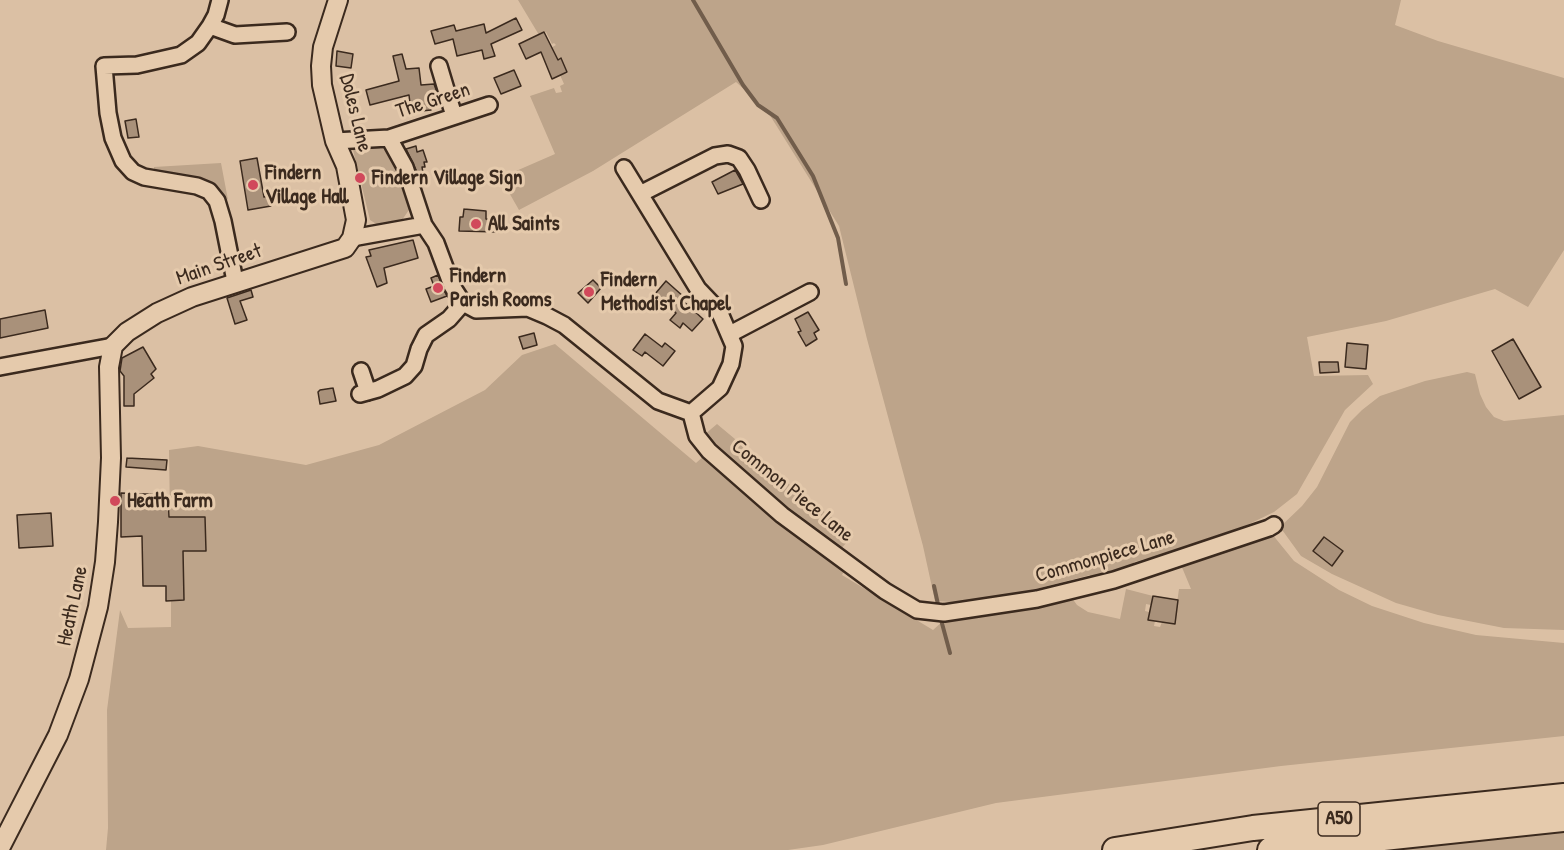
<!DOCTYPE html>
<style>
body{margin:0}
canvas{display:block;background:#dbc0a4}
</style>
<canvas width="1564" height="850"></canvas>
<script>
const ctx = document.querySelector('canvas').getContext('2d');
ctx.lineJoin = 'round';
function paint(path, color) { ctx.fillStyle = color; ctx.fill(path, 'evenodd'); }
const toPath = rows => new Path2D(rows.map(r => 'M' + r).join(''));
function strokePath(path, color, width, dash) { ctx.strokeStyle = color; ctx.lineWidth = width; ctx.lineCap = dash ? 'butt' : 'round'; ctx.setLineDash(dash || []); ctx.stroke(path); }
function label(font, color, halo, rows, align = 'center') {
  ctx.font = font + ' "Patrick Hand",sans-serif'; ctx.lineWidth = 6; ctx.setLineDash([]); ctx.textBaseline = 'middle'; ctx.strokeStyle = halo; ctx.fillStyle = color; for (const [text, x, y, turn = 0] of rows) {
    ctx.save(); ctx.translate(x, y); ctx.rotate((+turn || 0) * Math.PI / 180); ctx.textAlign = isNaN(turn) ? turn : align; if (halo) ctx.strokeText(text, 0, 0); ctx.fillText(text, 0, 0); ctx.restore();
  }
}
const green = toPath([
 [518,0,1401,0,1395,25,1438,41,1564,78,1564,250,1528,307,1495,289,1386,321,1307,337,1314,376,1368,375,1373,384,1345,410,1297,494,1274,512,1216,540,1134,562,1135,573,1088,586,1090,575,1001,598,966,603,935,601,923,546,867,339,839,226,766,109,736,82,593,171,519,210,507,189,518,178,516,171,555,154,530,96,554,88,556,93,562,92,560,86,564,84,560,75,568,73,562,58,555,61,542,53,556,45,554,43,552,44,546,32,539,35],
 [370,146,383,149,392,154,396,161,411,207,402,220,381,227,370,220,353,150],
 [221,163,228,200,215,185,205,179,175,173,154,172,154,167],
 [555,344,696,463,714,447,704,435,717,424,802,495,854,534,833,558,847,566,842,575,933,630,943,621,1072,598,1077,605,1088,612,1120,619,1126,589,1153,596,1151,605,1146,604,1145,611,1149,612,1148,620,1155,621,1154,626,1160,627,1162,622,1174,624,1179,589,1191,589,1181,565,1272,534,1294,561,1339,590,1372,606,1424,623,1476,635,1564,643,1564,736,1281,766,996,803,823,845,788,850,106,850,108,828,107,710,120,610,128,628,171,627,171,601,184,600,183,551,206,551,204,517,170,517,169,450,198,446,306,465,379,445,485,390,522,355],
 [1467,372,1475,374,1480,394,1486,407,1494,417,1504,421,1564,415,1564,630,1504,628,1438,615,1396,603,1332,574,1301,556,1280,527,1302,506,1317,487,1350,422,1362,410,1380,396,1425,381],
 [1564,832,1564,850,1372,850]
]);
const stream = toPath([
 [693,0,743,85,758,105,777,118,813,176,838,238,846,284],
 [934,586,939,609],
 [940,616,950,653]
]);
const building = toPath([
 [516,18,522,30,491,44,495,56,484,59,482,50,457,56,453,39,435,44,431,31,454,25,456,31,484,24,486,33,516,18],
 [544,32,558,60,561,58,567,72,552,79,541,52,526,59,519,44,544,32],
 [337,51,353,54,351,68,336,66,337,51],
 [402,54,406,69,419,68,421,85,434,84,438,95,430,96,431,110,411,112,409,95,370,105,366,90,399,81,393,56,402,54],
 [514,70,521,86,501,94,494,78,514,70],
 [136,119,139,137,128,138,125,121,136,119],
 [416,146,417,152,423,150,427,162,424,162,425,167,422,167,423,173,418,174,406,149,416,146],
 [257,158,264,197,270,196,271,206,248,210,240,161,257,158],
 [735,170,743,184,718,194,712,182,735,170],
 [464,209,486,211,486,219,500,220,499,232,459,231,460,217,463,217,464,209],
 [413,240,418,258,384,268,387,283,377,287,366,257,371,256,369,250,413,240],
 [438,275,447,296,431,302,426,289,434,286,431,278,438,275],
 [593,280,601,288,588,303,578,293,593,280],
 [666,281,684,297,682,300,703,319,692,331,683,323,680,328,670,320,676,313,655,294,666,281],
 [251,290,253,297,240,301,247,320,235,324,227,298,251,290],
 [45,310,48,328,0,338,0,319,45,310],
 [808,312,819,330,814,333,817,339,806,346,798,332,801,331,795,319,808,312],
 [534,333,537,345,523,349,519,337,534,333],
 [645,334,662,347,665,343,675,351,663,366,645,352,642,356,633,350,645,334],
 [1513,339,1541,387,1519,399,1492,351,1513,339],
 [1347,343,1368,345,1366,369,1345,367,1347,343],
 [143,347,156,369,151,374,154,378,134,394,134,406,124,406,124,376,120,371,122,358,143,347],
 [1319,362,1338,362,1339,372,1320,373,1319,362],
 [333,388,336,401,320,404,318,392,320,390,333,388],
 [127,458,167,460,166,470,126,467,127,458],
 [121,493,168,495,169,517,205,517,206,551,183,551,184,600,166,601,166,586,143,586,142,536,121,537,121,493],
 [51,513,53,546,19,548,17,515,51,513],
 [1324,537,1343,551,1332,566,1313,551,1324,537],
 [1153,596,1178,600,1175,624,1148,620,1153,596]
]);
const minor = toPath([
 [220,0,216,15,210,26,198,43,181,55,137,65,104,66,108,113,113,138,123,161,133,172,144,177,197,186,209,191,217,201,223,221,235,281],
 [210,26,235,35,287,32],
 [439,66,454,116],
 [389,138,405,167,424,225,436,243,452,286,463,303,476,310,528,308,547,316,564,325,658,401,691,413,697,436,709,451,782,515,885,591,917,610,944,613,1037,599,1114,580,1269,528,1274,525],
 [335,141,389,138,489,105],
 [624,168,698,289,719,311,734,346,731,364,720,388,691,413],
 [640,194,715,156,728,154,739,158,747,170,761,200],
 [352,238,424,225],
 [730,334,810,292],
 [0,367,113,346],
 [361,371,368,392],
 [360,394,378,389,405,376,414,366,419,349,426,335,449,319,463,303]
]);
const tertiary = toPath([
 [0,848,58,735,79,679,98,607,105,562,108,522,111,458,109,367,113,346,127,332,157,313,192,297,345,248,352,238,356,220,346,166,335,141,322,85,321,66,323,47,338,0]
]);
const trunk = toPath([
 [1115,850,1253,828,1564,796],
 [1270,850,1564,819]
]);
const markers = [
 [360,178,6,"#d1495b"],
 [253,185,6,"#d1495b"],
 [476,224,6,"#d1495b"],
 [438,288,6,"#d1495b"],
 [589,292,6,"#d1495b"],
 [115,501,6,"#d1495b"]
];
const shields = [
 [1339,819,42]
];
const shieldNames = [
 ["A50",1339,819]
];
const streetNames = [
 ["The Green",433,101,-18],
 ["Doles Lane",355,113,76],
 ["Main Street",219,265,-19],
 ["Common Piece Lane",792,491,39],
 ["Commonpiece Lane",1105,557,-16],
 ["Heath Lane",73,606,-78]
];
const poiNames = [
 ["Findern",265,173],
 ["Village Hall",265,197],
 ["Findern Village Sign",372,178],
 ["All Saints",488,224],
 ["Findern",450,276],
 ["Parish Rooms",450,300],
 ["Findern",601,280],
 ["Methodist Chapel",601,304],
 ["Heath Farm",127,501]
];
paint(green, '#bda48a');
strokePath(stream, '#715d4b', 4);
paint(building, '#a9917a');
strokePath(building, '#3b2a1e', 1.5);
strokePath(minor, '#3b2a1e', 20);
strokePath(tertiary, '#3b2a1e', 22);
strokePath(trunk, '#3b2a1e', 28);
strokePath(minor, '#e5caac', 15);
strokePath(tertiary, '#e5caac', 18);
strokePath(trunk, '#e5caac', 24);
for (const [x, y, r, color] of markers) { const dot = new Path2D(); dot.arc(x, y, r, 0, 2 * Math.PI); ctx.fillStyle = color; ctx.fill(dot); strokePath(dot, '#e5caac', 2); }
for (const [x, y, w] of shields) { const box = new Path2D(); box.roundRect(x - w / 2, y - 17, w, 34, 4.5); ctx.fillStyle = '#e5caac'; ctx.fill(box); strokePath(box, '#3b2a1e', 1.5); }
label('bold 20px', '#3b2a1e', null, shieldNames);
label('21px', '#3b2a1e', '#e5caac', streetNames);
label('bold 21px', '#3b2a1e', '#e5caac', poiNames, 'left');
</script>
